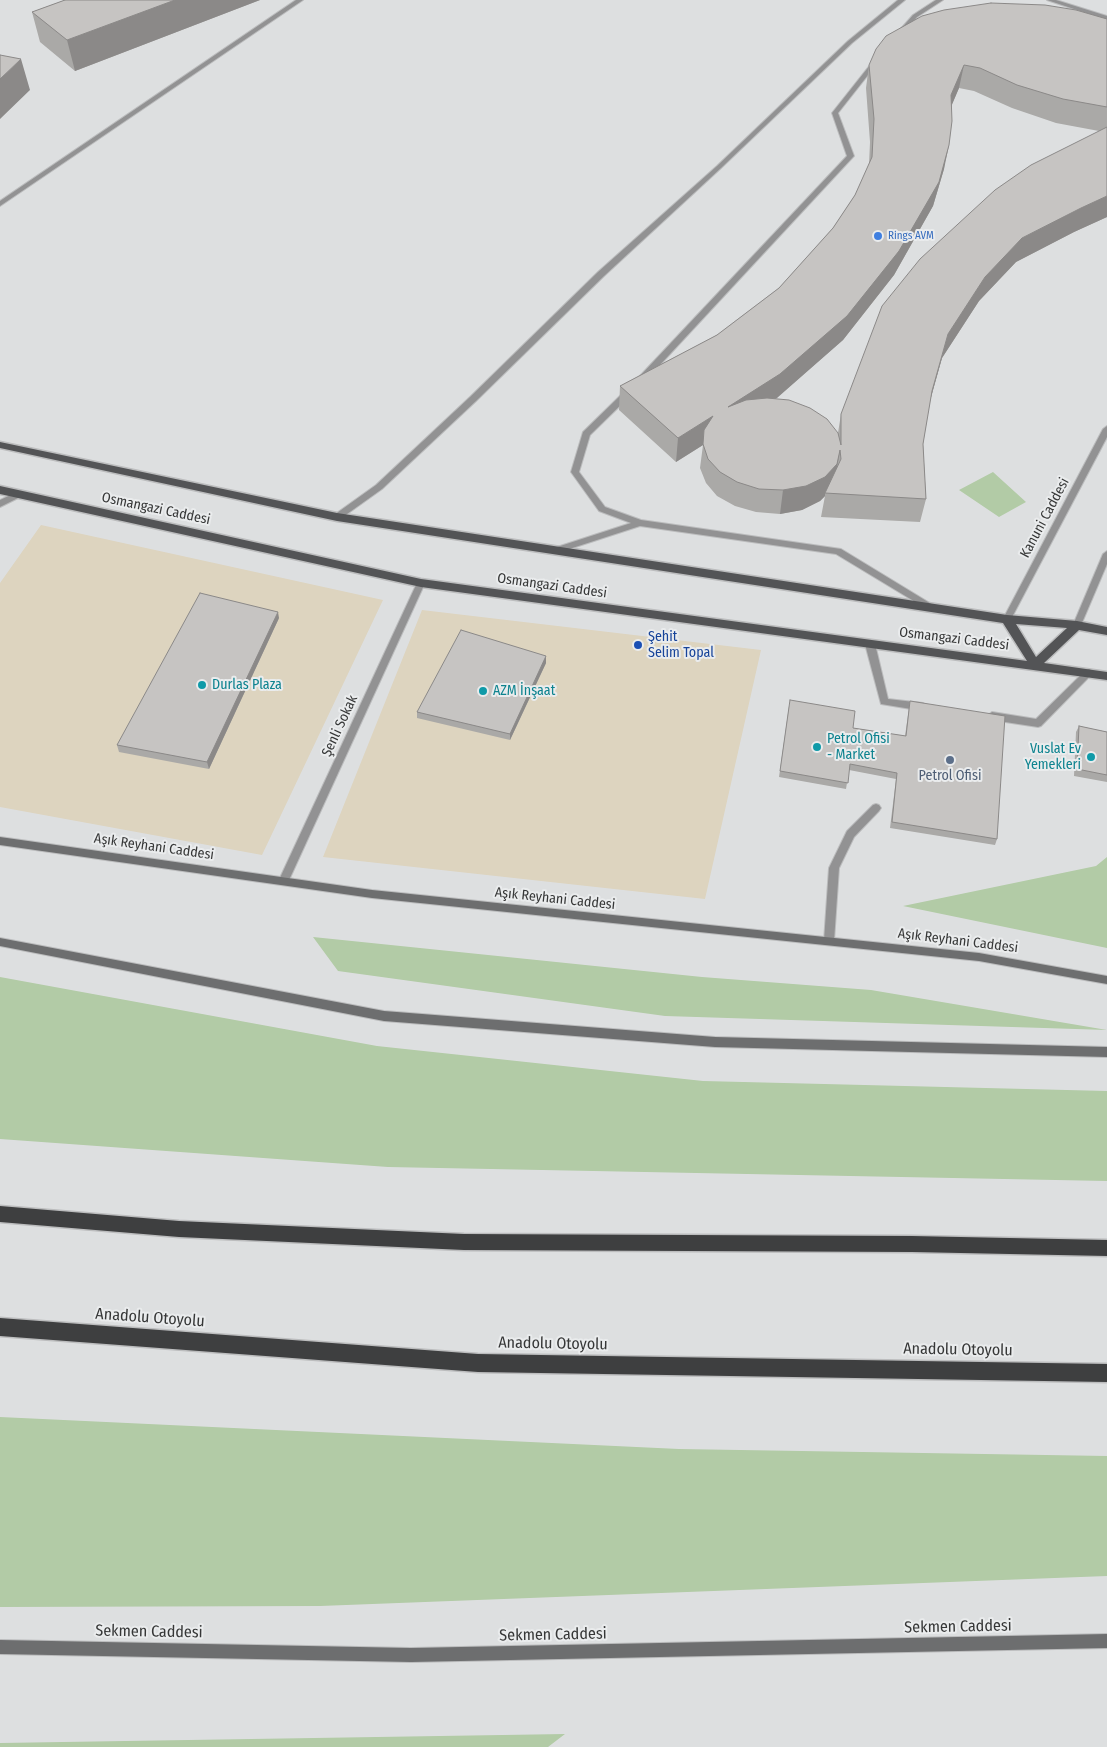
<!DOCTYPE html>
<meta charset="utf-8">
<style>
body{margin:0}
canvas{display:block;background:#dddfe0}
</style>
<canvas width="1107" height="1747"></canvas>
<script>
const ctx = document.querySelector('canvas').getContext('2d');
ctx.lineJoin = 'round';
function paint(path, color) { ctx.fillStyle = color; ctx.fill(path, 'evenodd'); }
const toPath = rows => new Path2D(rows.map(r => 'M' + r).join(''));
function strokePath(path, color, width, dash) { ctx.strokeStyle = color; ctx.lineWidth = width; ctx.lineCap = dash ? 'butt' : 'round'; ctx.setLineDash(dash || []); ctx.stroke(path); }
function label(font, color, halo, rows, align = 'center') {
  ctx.font = font + ' "Fira Sans Condensed",sans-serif'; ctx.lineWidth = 4; ctx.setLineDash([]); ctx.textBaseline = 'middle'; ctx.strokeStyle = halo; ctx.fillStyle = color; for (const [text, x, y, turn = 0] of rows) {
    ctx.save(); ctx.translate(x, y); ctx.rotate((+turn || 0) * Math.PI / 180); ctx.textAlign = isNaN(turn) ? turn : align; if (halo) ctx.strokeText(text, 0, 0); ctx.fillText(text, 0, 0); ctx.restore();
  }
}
const industrial = toPath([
 [41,525,383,600,262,855,0,807,0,583],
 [422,610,761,650,705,899,323,857]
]);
const green = toPath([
 [993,472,1026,502,999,517,959,490],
 [1107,857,1107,948,903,906,1096,866],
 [313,937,702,977,871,990,1107,1030,665,1016,338,971],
 [0,977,377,1046,703,1081,1107,1091,1107,1181,388,1167,0,1139],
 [0,1417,679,1449,1107,1456,1107,1576,320,1606,0,1607],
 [565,1734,548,1747,0,1747,0,1743]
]);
const service = toPath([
 [898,0,905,0,852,43,721,168,604,276,476,401,382,489,340,519,334,519,334,515,376,485,470,397,598,272,717,166,848,41,898,0],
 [936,0,943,0,917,17,902,34,898,34,898,32,913,15,936,0],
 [874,60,879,61,838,113,854,156,853,157,644,382,638,382,638,378,847,156,832,113,874,60],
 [629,389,633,392,632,394,590,435,579,472,605,507,641,520,841,549,933,605,934,607,933,609,927,609,836,554,640,526,560,552,554,552,553,550,554,548,631,523,599,511,571,472,583,432,626,390,629,389],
 [19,491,22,492,22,496,0,507,0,500,19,491],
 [870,641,875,644,888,699,923,703,926,705,928,707,926,709,923,711,881,704,865,644,870,641],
 [1089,669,1094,672,1092,674,1041,726,1038,727,992,720,987,716,992,712,1036,719,1086,670,1089,669],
 [876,804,879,805,881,808,879,811,854,837,839,868,834,941,833,944,829,945,825,944,824,941,829,868,847,831,873,805,876,804]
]);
const minor = toPath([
 [296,0,303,0,0,206,0,201,296,0],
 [1047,0,1056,0,1107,16,1107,20,1047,0],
 [421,580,425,583,289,880,288,883,280,883,279,880,417,583,421,580]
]);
const tertiary = toPath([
 [1107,426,1107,437,1011,619,1010,621,1004,621,1003,619,1103,429,1107,426],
 [1107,551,1107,564,1081,625,1080,627,1074,627,1073,625,1103,554,1107,551]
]);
const secondary = toPath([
 [0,837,372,890,979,953,1107,976,1107,984,979,961,372,898,0,845,0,837],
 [0,938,384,1011,715,1037,1107,1047,1107,1057,715,1047,384,1021,0,946,0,938],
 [1107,1634,1107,1648,411,1662,0,1654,0,1640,411,1648,1107,1634]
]);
const primary = toPath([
 [0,442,337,513,1007,615,1077,621,1107,627,1107,635,1079,630,1044,663,1107,672,1107,680,421,587,0,494,0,486,421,579,1027,661,1003,623,337,521,0,448,0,442],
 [1016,624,1067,628,1036,657,1016,624]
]);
const motorway = toPath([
 [0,1206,179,1221,464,1234,912,1236,1107,1240,1107,1256,912,1252,464,1250,179,1237,0,1222,0,1206],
 [0,1318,478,1354,1107,1364,1107,1382,478,1372,0,1336,0,1318]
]);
const wall = toPath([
 [65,0,260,0,75,71,40,42,32,12],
 [1107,19,1107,217,1074,232,1016,262,979,301,942,358,930,401,923,444,926,499,920,522,821,517,825,496,820,501,802,510,780,514,756,512,735,506,717,496,706,483,700,468,703,445,676,462,619,410,620,386,717,335,779,288,833,228,855,195,869,165,870,142,866,88,869,65],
 [959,88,974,91,1012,108,1056,123,1099,131,841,414,838,433,775,399,843,340,894,275,933,206,944,169,951,106],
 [279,618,209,769,119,752,117,745],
 [546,656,546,663,510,740,417,718,417,712],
 [910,701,997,839,995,845,890,828,896,779,849,770,846,789,779,777,789,706,853,728,905,736],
 [1079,726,1107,732,1107,782,1074,776,1076,732]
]);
const shadedWall = toPath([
 [175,0,260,0,75,71,67,40],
 [21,59,30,90,0,119,0,79],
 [964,65,959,88,946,119,951,95],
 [949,145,944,169,933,206,894,275,843,340,777,398,725,431,728,407],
 [1107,196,1107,217,1074,232,1016,262,979,301,942,358,926,415,932,391,948,334,985,277,1022,238,1081,208],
 [713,416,711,440,676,462,678,438],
 [840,450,836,473,825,493,825,496,820,501,802,510,780,514,783,490],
 [278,612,279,618,209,769,207,762],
 [546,656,546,663,510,740,510,734]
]);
const building = toPath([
 [65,0,175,0,67,40,32,12,65,0],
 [991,3,1045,5,1076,10,1107,19,1107,107,1063,99,1017,85,980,68,964,65,951,95,952,121,949,145,939,182,899,251,847,316,780,374,728,407,746,400,767,398,789,400,810,408,827,419,838,433,841,445,841,414,882,306,920,259,995,190,1031,165,1107,127,1107,196,1081,208,1022,238,985,277,948,334,932,391,923,444,926,499,825,493,841,459,840,450,837,464,825,477,806,486,783,490,759,489,737,482,720,472,708,459,703,444,704,430,713,416,678,438,620,386,717,335,779,288,833,228,855,195,872,157,874,119,869,65,876,49,886,36,922,16,944,10,991,3],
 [0,55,21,59,0,79,0,55],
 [200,593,278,612,207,762,117,745,200,593],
 [461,630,546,656,510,734,417,712,461,630],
 [790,700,855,711,853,728,906,736,910,701,1005,716,997,839,892,822,897,773,850,764,848,783,780,771,790,700],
 [1079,726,1107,732,1107,775,1077,769,1079,726]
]);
const markers = [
 [878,236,5,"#3f7fe0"],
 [638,645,5,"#1a4fb4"],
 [202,685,5,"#0f9aa8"],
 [483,691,5,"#0f9aa8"],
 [817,747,5,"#0f9aa8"],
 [1091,757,5,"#0f9aa8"],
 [950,760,5,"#5c6f8a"]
];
const farShopnames = [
 ["Rings AVM",888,236]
];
const streetNames = [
 ["Osmangazi Caddesi",156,509,12],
 ["Kanuni Caddesi",1045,518,-62],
 ["Osmangazi Caddesi",552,586,8],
 ["Osmangazi Caddesi",954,639,7],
 ["Şenli Sokak",340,726,-65],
 ["Aşık Reyhani Caddesi",154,847,8],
 ["Aşık Reyhani Caddesi",555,899,6],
 ["Aşık Reyhani Caddesi",958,941,7]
];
const transitNames = [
 ["Şehit",648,637],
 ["Selim Topal",648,653]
];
const cultureNames = [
 ["Durlas Plaza",212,685],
 ["AZM İnşaat",493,691],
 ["Petrol Ofisi",827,739],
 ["- Market",827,755],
 ["Vuslat Ev",1081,749,"right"],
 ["Yemekleri",1081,765,"right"]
];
const serviceNames = [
 ["Petrol Ofisi",950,776]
];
const nearStreetnames = [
 ["Anadolu Otoyolu",150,1318,4],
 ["Anadolu Otoyolu",553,1344,1],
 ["Anadolu Otoyolu",958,1350,1],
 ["Sekmen Caddesi",958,1627,-1],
 ["Sekmen Caddesi",149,1632,1],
 ["Sekmen Caddesi",553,1635,-1]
];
paint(industrial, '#ddd4bf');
paint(green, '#b2cba6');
strokePath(service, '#bcbdbe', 2);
strokePath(minor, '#bcbdbe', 2);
strokePath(tertiary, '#bcbdbe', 2);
strokePath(secondary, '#bcbdbe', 2);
strokePath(primary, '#bcbdbe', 3);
strokePath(motorway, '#bcbdbe', 3);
paint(service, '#929293');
paint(minor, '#929293');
paint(tertiary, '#929293');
paint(secondary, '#6d6e6f');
paint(primary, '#535456');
paint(motorway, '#3e3f40');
paint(wall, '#aaa9a7');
paint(shadedWall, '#8b8988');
paint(building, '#c6c4c2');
strokePath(building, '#8b8988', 1);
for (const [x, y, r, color] of markers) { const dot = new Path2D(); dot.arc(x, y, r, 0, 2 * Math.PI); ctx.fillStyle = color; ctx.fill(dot); strokePath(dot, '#eaeced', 2); }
label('11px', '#366cbe', '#eaeced', farShopnames, 'left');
label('14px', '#363737', '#eaeced', streetNames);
label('14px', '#164399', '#eaeced', transitNames, 'left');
label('14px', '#0d838f', '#eaeced', cultureNames, 'left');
label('14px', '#4e5e75', '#eaeced', serviceNames);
label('16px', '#363737', '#eaeced', nearStreetnames);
</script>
